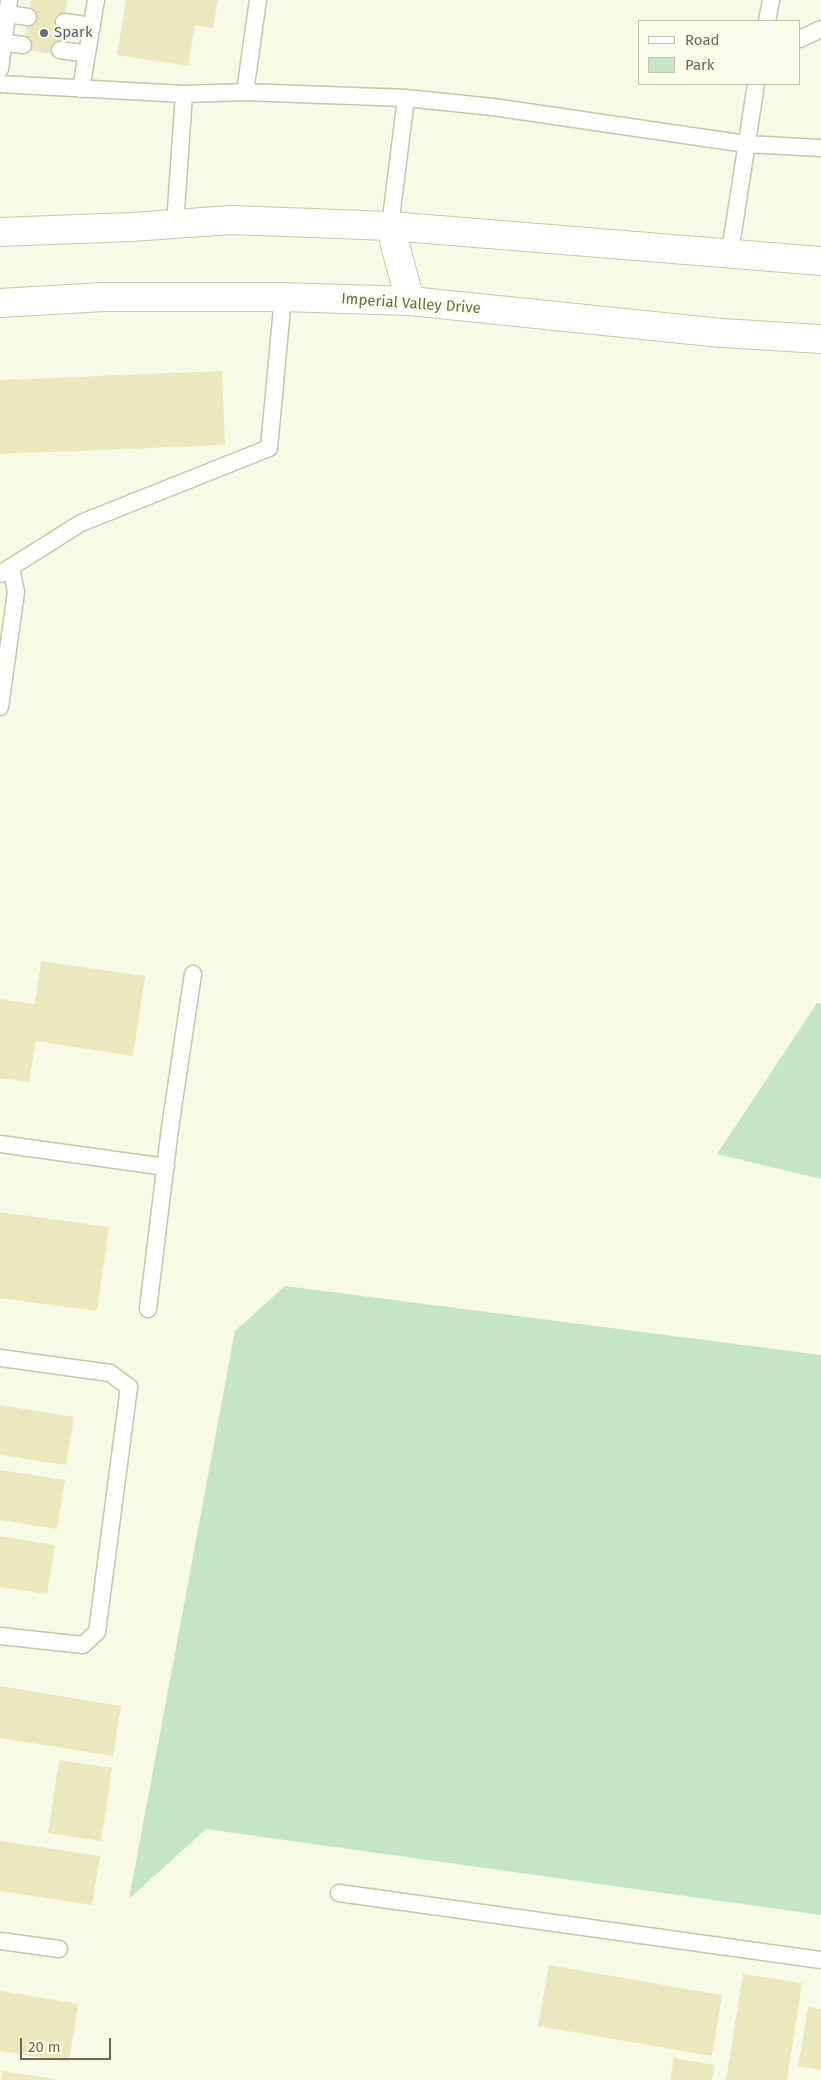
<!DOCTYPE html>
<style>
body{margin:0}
#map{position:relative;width:821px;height:2080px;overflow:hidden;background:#f7fae4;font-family:"Fira Sans",sans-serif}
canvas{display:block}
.legend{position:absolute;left:638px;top:20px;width:162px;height:65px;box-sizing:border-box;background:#fbfdea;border:1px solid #c3c2ab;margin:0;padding:6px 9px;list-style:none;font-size:15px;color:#6f6a4c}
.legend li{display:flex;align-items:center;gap:10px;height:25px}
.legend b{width:25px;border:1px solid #c3c2ab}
.scale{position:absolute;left:20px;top:2038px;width:91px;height:22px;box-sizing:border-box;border:2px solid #6f6a4c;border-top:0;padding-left:6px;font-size:15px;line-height:18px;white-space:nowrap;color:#6f6a4c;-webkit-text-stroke:4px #fbfdea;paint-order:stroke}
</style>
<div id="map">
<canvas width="821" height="2080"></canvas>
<ul class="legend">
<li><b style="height:6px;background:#fff"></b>Road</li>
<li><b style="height:14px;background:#c4e6c7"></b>Park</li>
</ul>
<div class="scale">20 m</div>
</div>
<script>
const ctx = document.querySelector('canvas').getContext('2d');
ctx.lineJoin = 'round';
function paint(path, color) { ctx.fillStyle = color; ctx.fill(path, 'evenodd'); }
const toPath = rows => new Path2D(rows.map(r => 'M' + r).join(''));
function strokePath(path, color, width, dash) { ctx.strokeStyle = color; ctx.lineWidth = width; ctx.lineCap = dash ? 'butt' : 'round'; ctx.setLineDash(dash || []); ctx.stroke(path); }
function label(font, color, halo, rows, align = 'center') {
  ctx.font = font + ' "Fira Sans",sans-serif'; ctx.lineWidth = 4.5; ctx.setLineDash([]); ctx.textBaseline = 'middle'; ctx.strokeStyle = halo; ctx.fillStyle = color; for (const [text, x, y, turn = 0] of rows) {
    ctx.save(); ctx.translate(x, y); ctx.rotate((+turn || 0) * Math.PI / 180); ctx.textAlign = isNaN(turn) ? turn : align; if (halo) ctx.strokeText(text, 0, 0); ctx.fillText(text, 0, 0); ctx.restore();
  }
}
const green = toPath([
 [817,1003,821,1004,821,1179,717,1154],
 [285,1286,821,1355,821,1915,206,1829,129,1899,235,1331]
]);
const building = toPath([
 [31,0,67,0,59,55,23,49],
 [126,0,218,0,213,28,195,25,188,66,117,55],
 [222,371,225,445,0,454,0,380],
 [41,961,145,976,133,1056,36,1041,29,1082,0,1078,0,999,35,1004],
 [0,1212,109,1227,97,1311,0,1298],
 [0,1405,74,1417,66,1465,0,1455],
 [0,1470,65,1480,57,1529,0,1520],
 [0,1536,55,1545,47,1594,0,1587],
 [0,1686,121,1706,113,1756,0,1738],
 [59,1760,112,1768,101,1841,48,1833],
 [0,1841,100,1856,92,1905,0,1891],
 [549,1965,722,1995,712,2056,538,2026],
 [743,1974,802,1983,787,2080,726,2080],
 [0,1991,78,2004,69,2062,0,2051],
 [808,2007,821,2009,821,2070,798,2066],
 [674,2058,715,2065,712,2080,670,2080],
 [3,2071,54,2079,54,2080,1,2080]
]);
const service = toPath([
 [7,14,28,17],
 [767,21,771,0],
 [64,22,92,26],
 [800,39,821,29],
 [0,42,23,45],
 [60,50,87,54],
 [0,69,9,0],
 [0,84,184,94,245,92,406,98,493,107,746,144,821,148],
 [81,89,96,0],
 [245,92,258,0],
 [175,224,184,94],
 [390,226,406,98],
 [730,252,756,84],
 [0,574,81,523,269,448,283,297],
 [0,707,16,592,11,567],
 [0,1144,166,1167],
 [148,1309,170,1128,193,974],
 [0,1358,110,1373,129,1387,97,1632,83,1645,0,1636],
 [339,1893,821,1960],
 [0,1941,59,1949]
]);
const secondary = toPath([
 [390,226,410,301],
 [0,232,131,227,231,220,390,226,821,261],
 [0,303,103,297,283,297,410,301,721,333,821,339]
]);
const markers = [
 [44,33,5,"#5c6f8a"]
];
const serviceNames = [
 ["Spark",54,33]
];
const streetNames = [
 ["Imperial Valley Drive",411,304,4]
];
paint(green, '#c4e6c7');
paint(building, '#ece8be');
strokePath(service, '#c7c5aa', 19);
strokePath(secondary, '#c9c8a7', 30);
strokePath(service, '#fff', 16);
strokePath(secondary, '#fff', 28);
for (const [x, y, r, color] of markers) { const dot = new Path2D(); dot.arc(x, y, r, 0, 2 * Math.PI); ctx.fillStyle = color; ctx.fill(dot); strokePath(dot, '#fbfdea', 2); }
label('15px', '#4e5e75', '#fbfdea', serviceNames, 'left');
label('15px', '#6f6a4c', '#fbfdea', streetNames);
</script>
